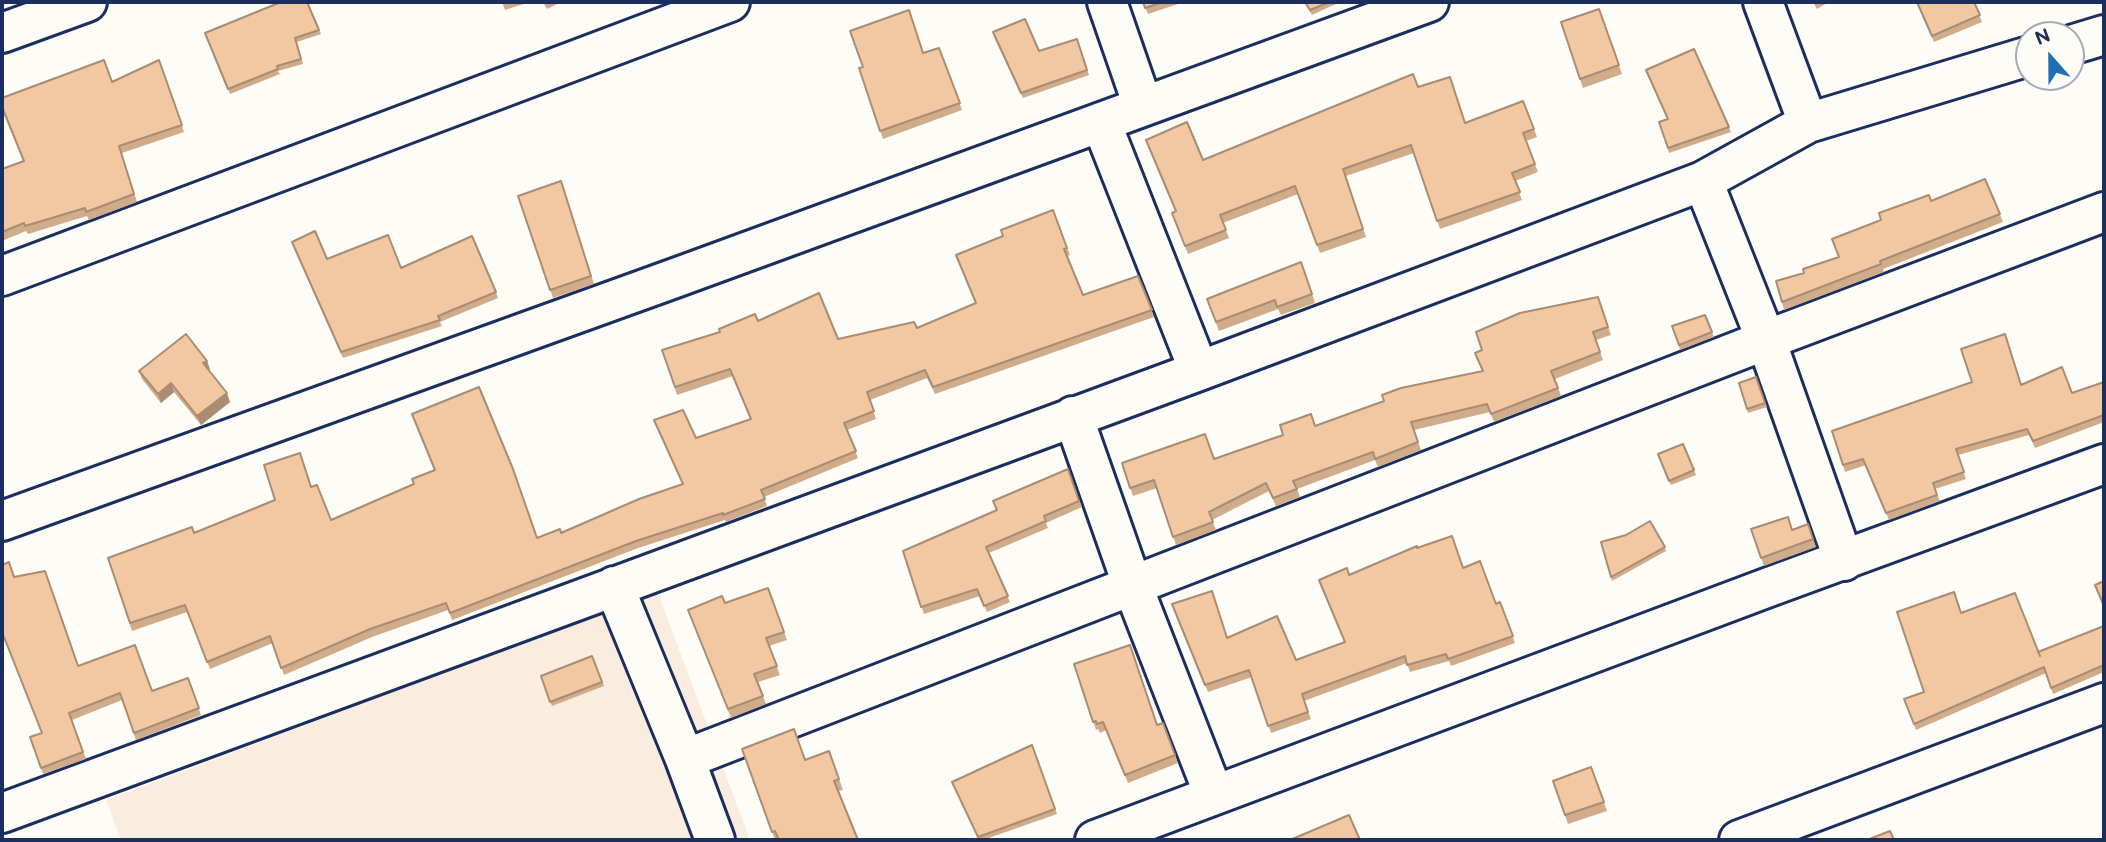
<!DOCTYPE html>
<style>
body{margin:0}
#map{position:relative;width:2106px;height:842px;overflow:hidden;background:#fdfcf7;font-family:"Balsamiq Sans",sans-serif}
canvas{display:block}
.frame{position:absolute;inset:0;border:4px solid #1b2f5e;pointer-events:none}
.north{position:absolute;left:2015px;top:21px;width:70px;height:70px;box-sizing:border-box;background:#fdfcf7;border:2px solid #a3aaba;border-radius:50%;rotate:339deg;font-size:19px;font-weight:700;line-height:28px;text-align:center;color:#1b2f5e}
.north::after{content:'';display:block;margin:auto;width:24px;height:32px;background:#1f6fb2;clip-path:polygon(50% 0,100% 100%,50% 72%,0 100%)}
</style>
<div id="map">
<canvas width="2106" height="842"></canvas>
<div class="frame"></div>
<div class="north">N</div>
</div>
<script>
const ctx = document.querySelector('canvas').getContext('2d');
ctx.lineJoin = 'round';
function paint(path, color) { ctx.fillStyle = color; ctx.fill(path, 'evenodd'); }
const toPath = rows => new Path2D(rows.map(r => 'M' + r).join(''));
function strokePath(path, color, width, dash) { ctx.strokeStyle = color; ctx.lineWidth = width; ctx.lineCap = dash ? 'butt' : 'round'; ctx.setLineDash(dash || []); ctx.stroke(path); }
const built = toPath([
 [658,593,750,840,121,840,106,800]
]);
const minor = toPath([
 [1107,2,1143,106],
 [1763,2,1808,123],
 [2,33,87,2],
 [2071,45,2104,35],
 [1101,122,1199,371],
 [1703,181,1766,340,1844,561],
 [2,276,730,2],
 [1073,416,1133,587,1214,795],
 [2,521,675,278,1429,2],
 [614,586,685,759,715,840],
 [685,759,1766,340,2104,212],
 [2,813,1199,371,1703,181,1808,123,2029,56],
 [1095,840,1769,587,2104,464],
 [1739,840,2104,703]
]);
const wall = toPath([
 [307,2,321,34,297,42,303,64,278,71,280,74,230,94,205,33],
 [502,2,530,2,505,10],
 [543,2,561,2,547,9],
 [1143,2,1184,2,1148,14],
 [1304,2,1338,2,1338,3,1312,15],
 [1813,2,1829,2,1817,9],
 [1916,2,1974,2,1982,22,1934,42],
 [1599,9,1622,74,1583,88,1561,22],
 [994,37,1039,51,1077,39,1089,75,1023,98],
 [939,48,962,110,883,139,859,68,923,53],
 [1694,49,1731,132,1669,153,1659,122,1668,119],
 [159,60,184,132,122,153,137,202,89,220,87,216,28,234,26,231,2,241,2,169,24,161,112,82],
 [1418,87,1465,123,1523,101,1537,137,1526,141,1538,172,1515,181,1522,200,1440,229,1414,153,1346,176,1366,237,1320,253,1298,194,1223,223,1229,238,1188,254,1172,213,1176,211,1203,160],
 [1985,179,2003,222,1883,269,1884,272,1784,310,1782,302,1804,273,1839,257,1931,201],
 [561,181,594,284,553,298,518,196],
 [1053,210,1070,255,1067,256,1083,295,1138,276,1154,317,935,394,927,378,870,400,876,419,847,430,858,458,764,497,767,506,726,522,725,520,638,548,452,620,448,610,372,637,284,675,273,643,210,669,187,612,132,631,108,558,194,533,311,487,331,520,537,538,561,533,683,485,696,438,751,419,733,376,677,395,662,350,758,321,838,339,917,328,976,303,1003,236],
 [294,248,327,259,401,268,496,292,498,298,440,322,442,326,343,358],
 [1301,262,1315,303,1281,315,1278,309,1219,331,1207,299],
 [1598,297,1611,335,1596,340,1603,360,1555,379,1561,396,1494,422,1490,412,1414,430,1421,450,1378,467,1375,460,1297,489,1300,497,1276,506,1269,491,1212,520,1216,530,1176,545,1157,488,1133,496,1122,463,1214,459,1483,372,1475,353],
 [1705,315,1714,337,1680,350,1672,326],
 [210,369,209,370,230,402,201,425,174,392,161,403,142,379,139,371],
 [1756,377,1767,407,1748,413,1739,383],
 [2104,382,2104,422,2035,448,2029,435,1958,455,1966,479,1935,489,1940,501,1889,520,1866,465,1845,472,1843,465,2022,385,2072,393],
 [1683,444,1696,475,1671,485,1658,454],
 [1068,469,1082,507,1046,523,1048,528,989,553,1010,602,987,612,980,596,924,614,903,551,996,510],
 [1808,524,1816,547,1764,566,1751,529,1792,530],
 [1601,542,1665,547,1666,551,1612,581],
 [1417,548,1463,567,1496,604,1500,602,1515,643,1451,666,1449,661,1410,672,1407,663,1304,701,1311,719,1271,733,1252,677,1208,692,1172,604,1227,638,1296,660,1345,642,1349,575],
 [14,577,78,666,152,691,188,678,201,715,136,740,122,700,72,720,86,759,43,774,41,768,42,734],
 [768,588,787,640,769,646,780,675,758,682,766,704,731,718,688,610,725,603],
 [1961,613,2040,656,2104,626,2104,672,2053,694,2046,673,1916,730,1904,699,1924,692],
 [592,656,604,686,552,706,541,676],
 [1074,664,1158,725,1163,723,1178,763,1128,783,1106,730,1100,733,1098,729,1096,730],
 [1032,745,1057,814,983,840,979,840,954,787],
 [742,749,805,760,829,751,843,790,838,791,858,840,775,840],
 [1591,767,1607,811,1568,824,1553,781]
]);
const shadedWall = toPath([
 [207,361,210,369,206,372,203,363],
 [171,383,174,392,161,403,158,394],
 [227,393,230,402,201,425,197,416]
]);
const building = toPath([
 [281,2,307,2,319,30,295,38,301,59,277,66,278,69,228,89,205,33,281,2],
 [1143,2,1163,2,1145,8,1143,2],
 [1305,2,1330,2,1310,10,1305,2],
 [1917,2,1974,2,1980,15,1932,36,1917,2],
 [1599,9,1619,65,1580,79,1561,22,1599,9],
 [909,10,923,53,939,48,960,103,880,131,859,68,863,67,850,31,909,10],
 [1025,19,1039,51,1077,39,1087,70,1021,93,993,32,1025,19],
 [1694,49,1729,127,1668,148,1659,122,1668,119,1646,70,1694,49],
 [104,60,112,82,159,60,182,125,119,146,134,194,86,212,85,208,25,226,24,223,2,232,2,169,24,161,2,107,2,98,104,60],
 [1413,74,1418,87,1450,77,1465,123,1523,101,1534,129,1523,133,1535,164,1512,173,1520,192,1437,221,1411,145,1343,169,1363,229,1317,245,1295,186,1220,215,1226,230,1185,246,1172,213,1176,211,1146,140,1187,122,1203,160,1413,74],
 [1985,179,2000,214,1880,261,1881,264,1782,302,1776,281,1804,273,1803,269,1839,257,1832,239,1881,220,1879,213,1929,195,1931,201,1985,179],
 [561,181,591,276,550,290,518,196,561,181],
 [1053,210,1067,248,1064,249,1083,295,1138,276,1152,310,933,387,925,370,867,392,874,411,844,423,856,451,761,490,765,499,723,515,723,513,636,541,450,613,446,603,370,629,281,668,270,636,207,662,185,605,130,623,108,558,192,527,194,533,275,500,264,465,300,453,311,487,317,485,331,520,414,484,412,479,435,470,412,414,479,387,513,469,537,538,560,529,561,533,639,499,683,484,654,420,683,410,696,438,751,419,730,369,675,387,662,350,720,332,719,329,755,314,758,321,819,293,838,339,914,322,917,328,976,303,956,255,1003,236,1001,230,1053,210],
 [315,231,327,259,388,235,401,268,472,236,496,292,438,316,440,320,341,352,292,242,315,231],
 [1301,262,1312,294,1277,307,1275,300,1216,322,1207,299,1301,262],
 [1598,297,1608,327,1593,332,1600,352,1551,371,1558,388,1491,414,1487,404,1411,422,1418,442,1375,459,1373,452,1293,481,1297,489,1273,498,1266,483,1209,512,1213,522,1173,537,1154,480,1130,488,1122,463,1205,434,1214,459,1283,435,1280,425,1311,414,1315,426,1384,401,1382,395,1401,388,1483,371,1475,353,1482,350,1476,332,1520,313,1598,297],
 [1705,315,1712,332,1679,345,1672,326,1705,315],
 [186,334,207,361,203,363,227,393,197,416,171,383,158,394,139,371,186,334],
 [2005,334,2021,385,2062,367,2072,393,2104,382,2104,415,2033,441,2027,429,1956,449,1964,472,1933,483,1937,495,1886,513,1863,459,1843,465,1832,431,1972,382,1961,349,2005,334],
 [1756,377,1765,403,1747,409,1739,383,1756,377],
 [1683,444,1694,470,1669,481,1658,454,1683,444],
 [1068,469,1079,501,1044,516,1046,521,986,547,1008,596,984,606,977,589,921,607,903,551,997,510,993,501,1068,469],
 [1788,517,1792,530,1808,524,1813,539,1761,558,1751,529,1788,517],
 [1650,521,1665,547,1611,577,1601,542,1626,535,1650,521],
 [1452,536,1463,568,1480,561,1496,604,1500,602,1513,636,1448,659,1446,654,1407,665,1405,656,1302,694,1308,712,1268,726,1249,670,1205,685,1172,604,1212,591,1227,638,1277,616,1296,660,1345,642,1319,580,1347,568,1349,575,1417,546,1417,548,1452,536],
 [9,562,14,577,45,571,78,666,135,645,152,691,188,678,199,708,134,733,120,693,69,713,83,752,41,768,30,737,42,733,2,632,2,565,9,562],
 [2104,581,2104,606,2095,585,2104,581],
 [768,588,784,632,766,638,777,666,754,674,763,696,728,709,688,610,722,596,725,603,768,588],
 [1954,592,1961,613,2015,593,2040,656,2038,652,2104,626,2104,665,2051,688,2044,667,1914,724,1904,699,1924,692,1897,612,1954,592],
 [1130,645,1157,725,1163,723,1175,755,1125,775,1103,722,1097,724,1096,721,1093,722,1074,664,1130,645],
 [592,656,602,682,550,702,541,676,592,656],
 [794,729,805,760,829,751,839,779,834,781,858,840,779,840,775,831,772,832,742,749,794,729],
 [1032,745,1055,809,978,837,952,782,1032,745],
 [1591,767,1604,802,1565,815,1553,781,1591,767],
 [1349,815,1360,840,1290,840,1349,815],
 [1890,831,1894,840,1867,840,1890,831]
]);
paint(built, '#faecde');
strokePath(minor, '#1b2f5e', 44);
strokePath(minor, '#fdfcf7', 38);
paint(wall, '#d0ac8b');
paint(shadedWall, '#a98c71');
paint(building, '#f2c8a2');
strokePath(building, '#a98c71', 2);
</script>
